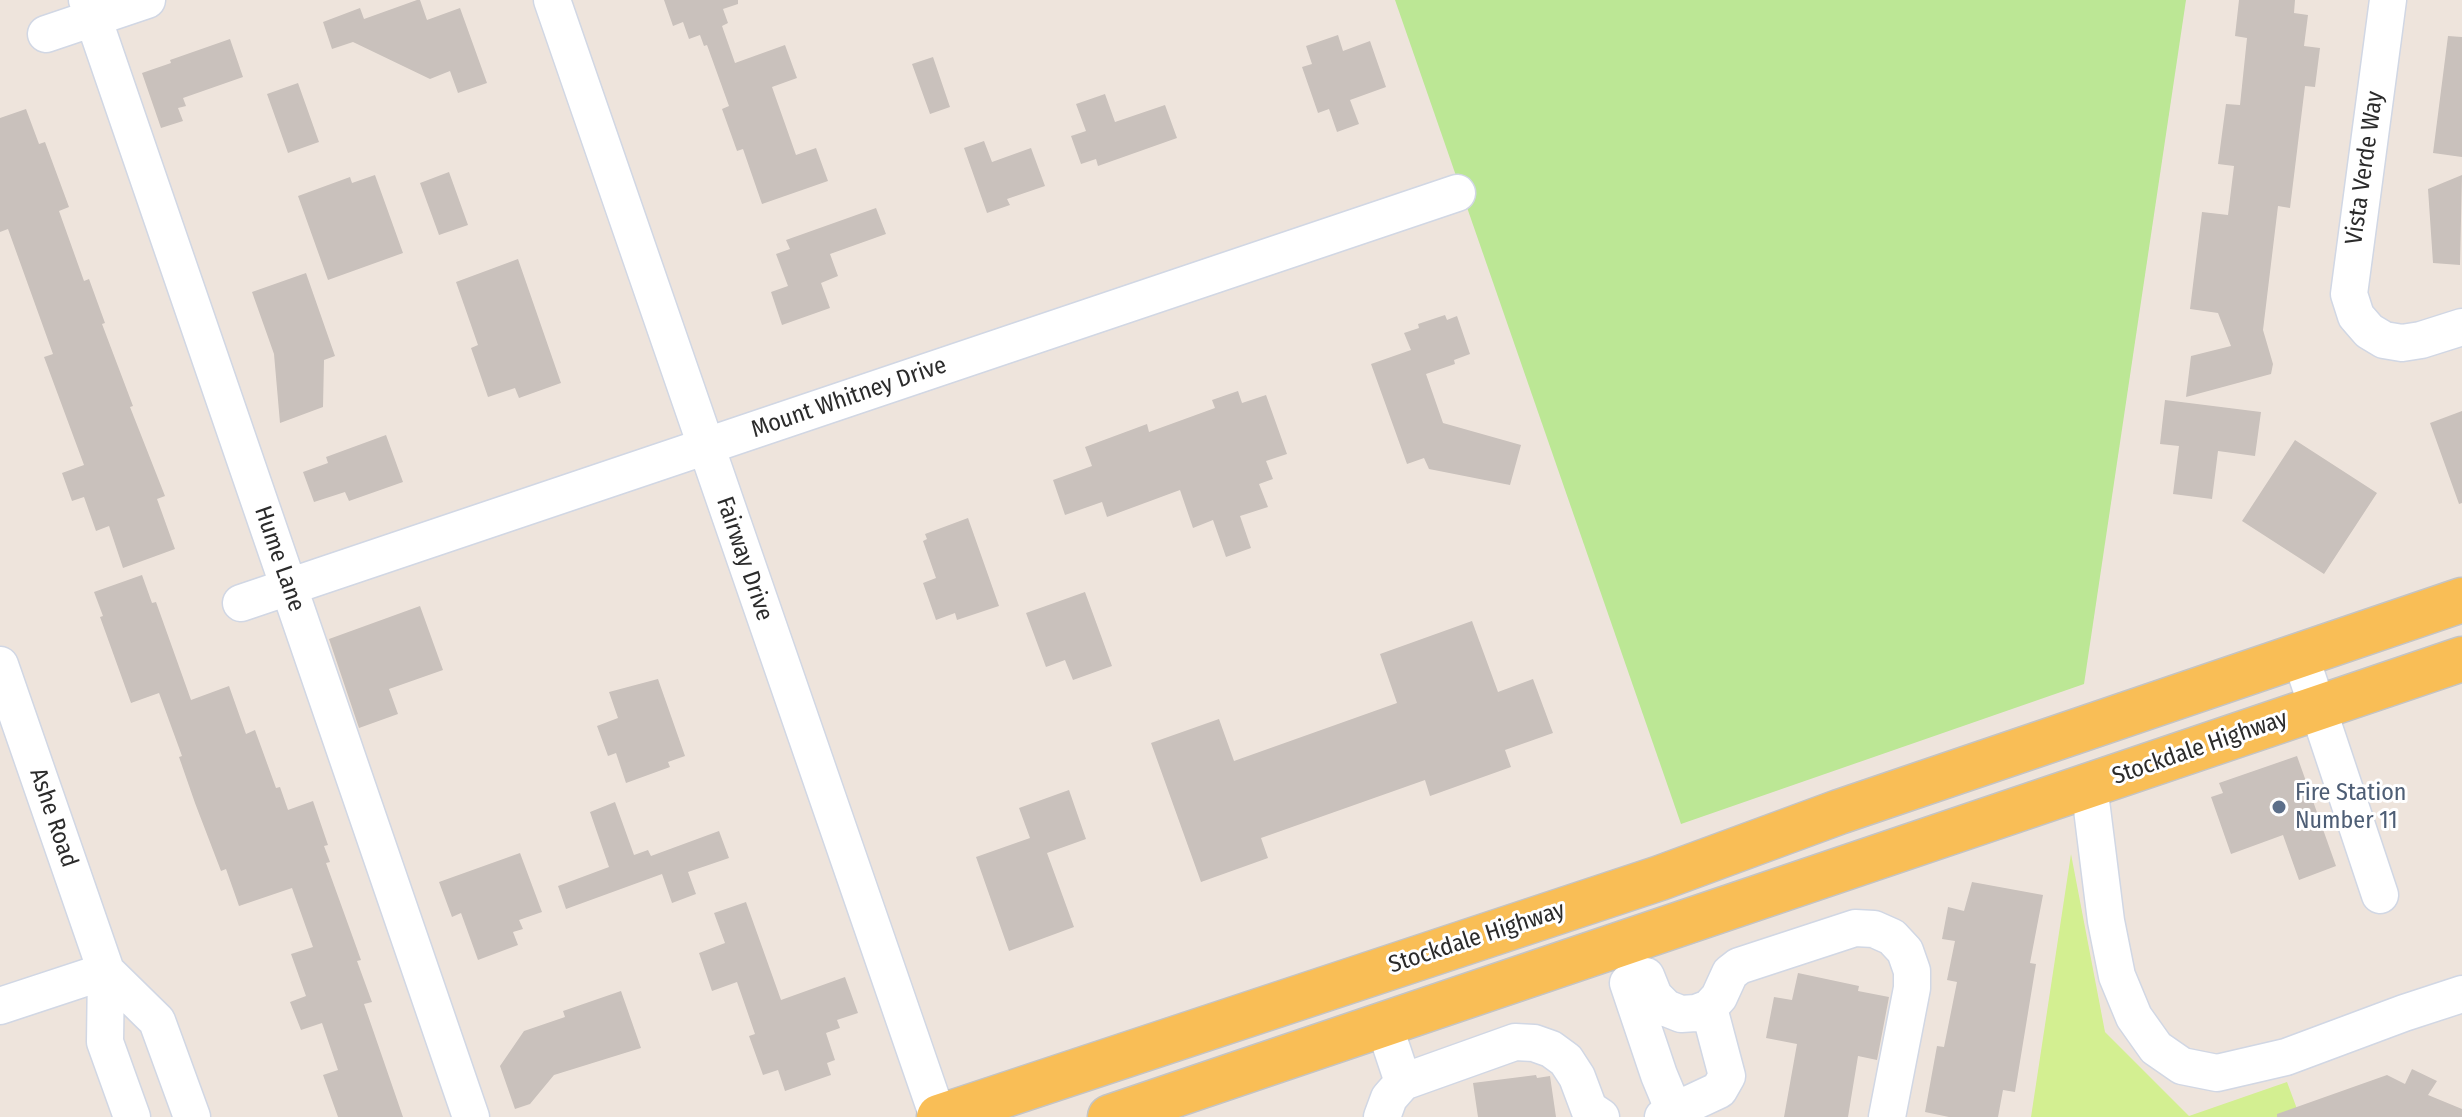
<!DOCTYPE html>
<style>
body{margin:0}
canvas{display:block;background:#eee4dc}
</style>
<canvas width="2462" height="1117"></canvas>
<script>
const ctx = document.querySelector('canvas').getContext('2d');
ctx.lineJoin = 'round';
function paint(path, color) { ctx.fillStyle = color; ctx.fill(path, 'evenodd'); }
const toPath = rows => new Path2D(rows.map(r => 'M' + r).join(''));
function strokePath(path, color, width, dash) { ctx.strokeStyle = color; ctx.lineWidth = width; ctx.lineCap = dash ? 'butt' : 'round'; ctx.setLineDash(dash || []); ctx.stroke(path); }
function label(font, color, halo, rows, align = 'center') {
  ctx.font = font + ' "Fira Sans Condensed",sans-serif'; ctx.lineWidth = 6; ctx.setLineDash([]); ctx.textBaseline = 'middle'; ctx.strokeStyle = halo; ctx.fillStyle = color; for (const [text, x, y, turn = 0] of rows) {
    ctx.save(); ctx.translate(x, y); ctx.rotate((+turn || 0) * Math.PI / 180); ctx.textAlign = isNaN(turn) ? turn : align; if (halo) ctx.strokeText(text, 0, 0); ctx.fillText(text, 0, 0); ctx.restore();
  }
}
const green = toPath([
 [1395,0,2186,0,2084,684,1681,824]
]);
const pitch = toPath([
 [2071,854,2105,1032,2189,1116,2287,1082,2300,1117,2031,1117]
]);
const building = toPath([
 [417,0,420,0,427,20,460,8,487,83,458,93,450,71,430,79,353,42,332,49,323,22,360,8,364,19],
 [664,0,738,0,738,4,723,9,728,23,722,26,735,63,785,45,797,78,772,87,796,155,816,148,828,181,762,204,743,149,737,151,722,109,729,106,707,45,704,46,700,35,689,39,683,22,673,26],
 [2239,0,2295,0,2294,13,2308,15,2304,46,2320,48,2315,87,2305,86,2290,208,2278,206,2263,330,2273,364,2271,374,2186,397,2191,356,2231,346,2218,313,2190,309,2202,212,2228,215,2234,166,2218,164,2226,104,2240,105,2247,38,2235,36],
 [1338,35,1343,51,1370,41,1386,87,1350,100,1359,124,1337,132,1329,109,1318,113,1302,67,1312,64,1306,46],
 [2448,36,2462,37,2462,157,2433,153],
 [230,39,243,77,183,98,186,106,178,108,183,121,161,128,142,73,171,63,170,60],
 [933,57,950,107,930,114,912,64],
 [298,83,319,142,288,153,267,94],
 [1105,94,1115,122,1165,105,1177,138,1098,166,1096,159,1081,164,1071,136,1086,131,1076,104],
 [26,109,39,144,45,142,69,207,59,211,84,281,89,279,105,323,102,324,133,406,130,407,165,496,157,499,175,549,123,568,109,526,96,531,84,497,72,501,62,473,84,465,44,357,53,354,8,229,0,232,0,118],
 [984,141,992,162,1031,148,1045,186,1007,199,1010,205,987,213,964,148],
 [449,172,468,225,439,235,420,183],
 [375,175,403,253,328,280,298,196,350,177,352,183],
 [2462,175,2460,265,2433,263,2428,189],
 [876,208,886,234,830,254,838,276,821,283,830,308,782,325,771,292,788,286,776,254,790,249,786,240],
 [518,259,561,383,519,398,515,388,488,397,471,348,478,345,456,282],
 [306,273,335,356,324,360,323,407,280,423,274,354,252,292],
 [1445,315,1447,320,1457,316,1470,354,1454,360,1455,364,1426,374,1443,423,1521,445,1510,485,1429,469,1424,458,1407,464,1371,364,1411,350,1404,333,1419,328,1418,324],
 [1238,391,1242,403,1266,395,1287,454,1266,461,1273,479,1259,484,1268,507,1240,516,1251,548,1226,557,1213,520,1193,528,1180,490,1107,517,1102,502,1065,515,1053,480,1092,466,1085,447,1147,424,1149,432,1215,408,1212,400],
 [2165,400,2261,412,2255,456,2218,451,2212,499,2173,494,2179,446,2160,444],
 [2462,411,2462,503,2459,504,2430,423],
 [386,435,403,482,349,501,345,492,314,502,303,472,328,463,326,457],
 [2295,440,2377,493,2324,574,2242,521],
 [968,518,999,606,957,620,955,613,936,620,923,583,936,578,923,541,927,539,925,534],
 [142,575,152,603,156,602,191,700,229,686,246,734,255,730,276,788,280,787,288,810,313,801,328,845,324,846,330,862,326,863,361,960,357,961,372,1002,364,1004,403,1117,338,1117,323,1075,338,1070,322,1023,301,1030,290,1002,306,996,291,954,313,947,292,888,239,906,226,869,221,871,195,803,179,757,182,756,159,693,131,703,100,617,103,616,94,592],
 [1085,592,1112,666,1073,680,1065,660,1046,667,1026,613],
 [420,606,443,670,389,689,398,714,359,728,329,639],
 [1472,621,1498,692,1533,679,1553,733,1505,750,1511,767,1430,796,1425,780,1261,838,1268,858,1201,882,1151,743,1219,719,1234,761,1397,703,1380,654],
 [658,679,685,756,668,762,670,767,626,783,616,753,608,756,597,726,618,718,609,692],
 [2297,756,2336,866,2299,880,2283,835,2231,854,2211,797,2223,793,2219,783],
 [1069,790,1086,839,1047,853,1074,927,1009,951,976,857,1030,838,1019,808],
 [615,802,634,855,648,850,651,856,719,831,729,858,688,872,696,894,672,903,662,874,566,909,558,886,609,867,590,812],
 [520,853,542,912,519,920,523,929,513,932,518,945,478,960,461,913,452,917,439,882],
 [1972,882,2043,895,2030,963,2036,964,2015,1092,2003,1090,1998,1117,1949,1117,1925,1112,1937,1046,1944,1047,1957,982,1947,980,1955,941,1942,939,1948,907,1964,911],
 [746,902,781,1000,845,977,858,1013,837,1020,840,1028,826,1033,835,1060,827,1063,831,1075,785,1091,778,1070,763,1075,749,1036,755,1034,737,982,712,991,699,953,725,943,714,913],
 [1798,973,1859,986,1858,991,1889,997,1877,1060,1858,1056,1848,1117,1784,1117,1797,1044,1766,1038,1774,997,1792,1000],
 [621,991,641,1048,554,1075,530,1104,515,1109,500,1066,524,1031,565,1017,563,1011],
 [2412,1069,2437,1081,2428,1095,2462,1109,2462,1117,2277,1117,2277,1114,2387,1075,2405,1084],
 [1536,1075,1537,1078,1550,1076,1556,1117,1478,1117,1473,1083]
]);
const minor = toPath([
 [87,0,471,1117],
 [552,0,938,1117],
 [2388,0,2349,294,2356,316,2369,331,2384,340,2402,343,2421,340,2462,327],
 [46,34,147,0],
 [241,603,1457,193],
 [2300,655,2380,895],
 [0,665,106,971,105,1042,132,1117],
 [2089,785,2106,921,2117,976,2134,1017,2156,1048,2182,1066,2217,1073,2286,1057,2404,1013,2462,994],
 [106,971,157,1021,192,1117],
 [0,1006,106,971],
 [1384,1025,1403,1082],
 [1674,1111,1719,1090,1727,1076,1709,1008],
 [1382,1117,1389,1098,1403,1082,1515,1042,1534,1043,1551,1049,1566,1060,1577,1077,1589,1109,1601,1117],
 [1663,1117,1674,1111,1659,1075,1628,983,1646,976,1654,996,1666,1008,1681,1014,1696,1013,1709,1008,1719,997,1730,973,1739,966,1855,928,1874,929,1892,937,1905,951,1912,971,1912,988,1887,1117]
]);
const major = toPath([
 [939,1117,1660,878,1839,812,2462,600],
 [1110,1117,2462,659]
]);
const markers = [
 [2279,807,8,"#5c6f8a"]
];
const streetNames = [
 ["Vista Verde Way",2365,168,-82],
 ["Mount Whitney Drive",849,398,-19],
 ["Hume Lane",279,559,71],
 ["Fairway Drive",744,559,71],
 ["Stockdale Highway",2200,748,-19],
 ["Ashe Road",53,818,71],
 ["Stockdale Highway",1477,938,-18]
];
const serviceNames = [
 ["Fire Station",2295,793],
 ["Number 11",2295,821]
];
paint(green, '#bce795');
paint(pitch, '#d3ef91');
paint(building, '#c9c1bc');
strokePath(minor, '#d1d7e4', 39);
strokePath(major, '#c4c4c4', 47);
strokePath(minor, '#fff', 36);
strokePath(major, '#f9be56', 44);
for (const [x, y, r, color] of markers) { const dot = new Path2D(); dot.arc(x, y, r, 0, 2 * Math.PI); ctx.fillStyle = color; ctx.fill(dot); strokePath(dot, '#fff', 3); }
label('24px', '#2b2b2b', '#fff', streetNames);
label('24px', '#4e5e75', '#fff', serviceNames, 'left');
</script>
